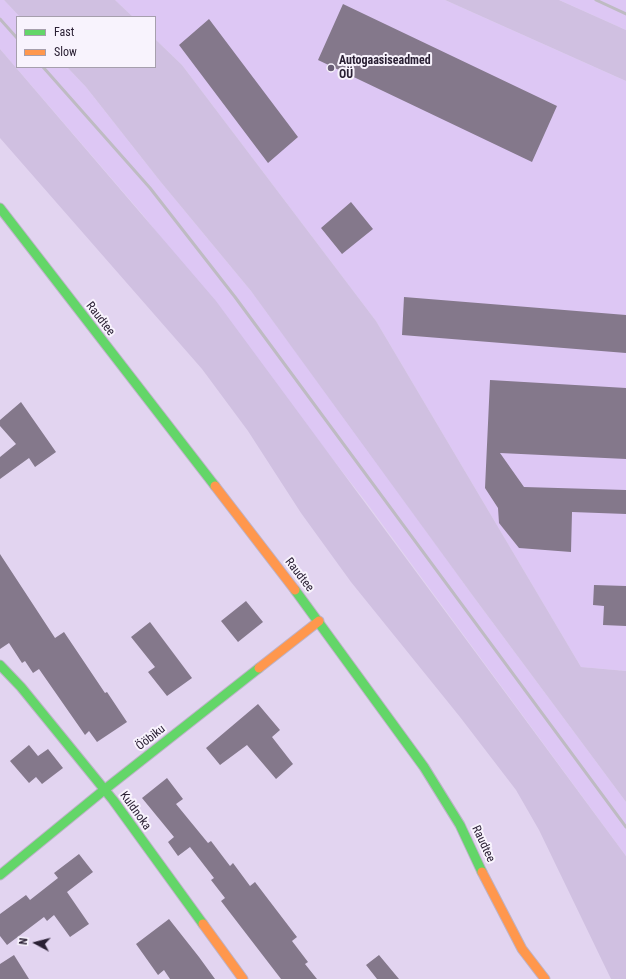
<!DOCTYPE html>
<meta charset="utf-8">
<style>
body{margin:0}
#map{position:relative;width:626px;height:979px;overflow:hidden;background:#e2d4f0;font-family:"Roboto Condensed",sans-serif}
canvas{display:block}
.legend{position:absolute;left:16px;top:16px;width:140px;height:52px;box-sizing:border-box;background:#f8f3fd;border:1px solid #a69fad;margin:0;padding:5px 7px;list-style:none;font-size:12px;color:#2a2034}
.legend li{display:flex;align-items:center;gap:8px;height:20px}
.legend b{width:20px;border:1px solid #a69fad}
.north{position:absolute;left:16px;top:923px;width:40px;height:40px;-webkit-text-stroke:3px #f8f3fd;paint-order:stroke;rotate:277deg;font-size:11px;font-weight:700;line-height:16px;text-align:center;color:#2a2034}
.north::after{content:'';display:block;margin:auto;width:14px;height:18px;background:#2a2034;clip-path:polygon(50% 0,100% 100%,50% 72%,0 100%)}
</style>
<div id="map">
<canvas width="626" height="979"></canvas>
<ul class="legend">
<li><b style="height:5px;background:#63d668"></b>Fast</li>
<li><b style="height:5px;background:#ff974d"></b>Slow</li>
</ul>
<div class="north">N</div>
</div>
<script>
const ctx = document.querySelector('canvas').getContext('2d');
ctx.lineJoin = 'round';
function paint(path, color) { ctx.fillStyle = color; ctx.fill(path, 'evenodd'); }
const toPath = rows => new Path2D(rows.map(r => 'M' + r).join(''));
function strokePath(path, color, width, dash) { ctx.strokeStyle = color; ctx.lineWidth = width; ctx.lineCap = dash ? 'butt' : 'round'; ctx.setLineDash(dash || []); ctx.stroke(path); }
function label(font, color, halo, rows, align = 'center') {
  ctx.font = font + ' "Roboto Condensed",sans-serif'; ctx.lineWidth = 4; ctx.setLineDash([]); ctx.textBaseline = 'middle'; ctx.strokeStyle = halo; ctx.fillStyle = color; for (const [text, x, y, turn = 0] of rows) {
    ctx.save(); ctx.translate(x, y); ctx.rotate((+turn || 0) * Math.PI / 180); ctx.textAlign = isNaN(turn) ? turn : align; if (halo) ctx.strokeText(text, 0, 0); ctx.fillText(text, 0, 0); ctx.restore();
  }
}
const built = toPath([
 [0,0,4,0,20,17,17,17,17,67,67,67,86,87,160,181,251,291,353,429,473,596,626,802,626,856,366,502,143,215,0,49],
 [115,0,445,0,626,81,626,671,581,667,376,321,182,65,155,39,155,17,133,17],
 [559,0,626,0,626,30]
]);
const green = toPath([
 [4,0,115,0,133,17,20,17],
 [445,0,559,0,626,30,626,81],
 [155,39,182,65,376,321,581,667,626,671,626,802,473,596,251,291,160,181,86,87,67,67,155,67],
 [0,49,216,301,626,856,626,979,611,979,539,830,516,790,460,717,351,582,301,513,248,431,202,369,0,138]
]);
const building = toPath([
 [343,4,557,106,532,162,318,60],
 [209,19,298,137,268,163,179,45],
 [351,202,373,229,342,254,321,228],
 [404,297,626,315,626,353,402,335],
 [490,380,626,388,626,459,500,453,524,487,626,490,626,514,572,512,571,552,519,548,499,523,498,508,485,488],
 [21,402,56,452,35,467,29,458,0,479,0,457,16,444,0,426,0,420],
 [0,554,55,638,64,632,105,693,107,692,127,722,97,742,89,731,85,735,39,669,33,673,25,661,22,663,9,643,0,649],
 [594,585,626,586,626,626,603,625,604,606,593,605],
 [246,601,263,622,238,642,221,621],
 [150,622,192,678,167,696,148,672,155,667,131,637],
 [258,704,280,730,272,737,293,764,276,779,247,745,220,765,206,748],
 [29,745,38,756,48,749,63,768,42,784,36,777,29,783,10,761],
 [167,778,183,799,176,804,208,843,211,841,230,866,233,863,250,886,255,882,284,920,297,937,292,941,308,962,305,964,317,979,281,979,221,901,225,898,211,880,214,878,190,847,178,856,168,842,174,837,142,798],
 [79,854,93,872,67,892,89,924,70,937,54,915,47,921,44,917,7,945,0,936,0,914,26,895,30,900,58,878,54,873],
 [169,919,199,957,215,979,170,979,164,970,158,975,136,944],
 [14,955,29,979,0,979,0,964],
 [379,955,399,979,377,979,366,965]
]);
const fast = toPath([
 [0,208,215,486],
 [295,590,424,767,460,825,482,872],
 [0,665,21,687,113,800,203,924],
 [0,875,104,790,259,668]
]);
const slow = toPath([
 [215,486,295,590],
 [259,668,319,621],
 [482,872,522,949,545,979],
 [203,924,243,979]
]);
const rail = toPath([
 [596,0,626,14],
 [0,19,17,38],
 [43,67,150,188,235,297,626,827]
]);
const markers = [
 [331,68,4,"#6a5f76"]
];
const poiNames = [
 ["Autogaasiseadmed",339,61],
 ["OÜ",339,75]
];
const streetNames = [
 ["Raudtee",100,319,52],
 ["Raudtee",299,575,52],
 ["Ööbiku",151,738,-38],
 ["Kuldnoka",135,811,54],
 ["Raudtee",483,844,65]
];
paint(built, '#ddc7f4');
paint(green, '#d0c0e1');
paint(building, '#84788b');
strokePath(fast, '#bdb2c8', 11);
strokePath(slow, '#bdb2c8', 11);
strokePath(fast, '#63d668', 9);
strokePath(slow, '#ff974d', 9);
strokePath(rail, '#bebbc2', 3);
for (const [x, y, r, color] of markers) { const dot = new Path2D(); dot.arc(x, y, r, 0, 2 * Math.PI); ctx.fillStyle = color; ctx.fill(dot); strokePath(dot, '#f8f3fd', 1.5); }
label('bold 12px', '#2a2034', '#f8f3fd', poiNames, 'left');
label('12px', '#2a2034', '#f8f3fd', streetNames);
</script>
